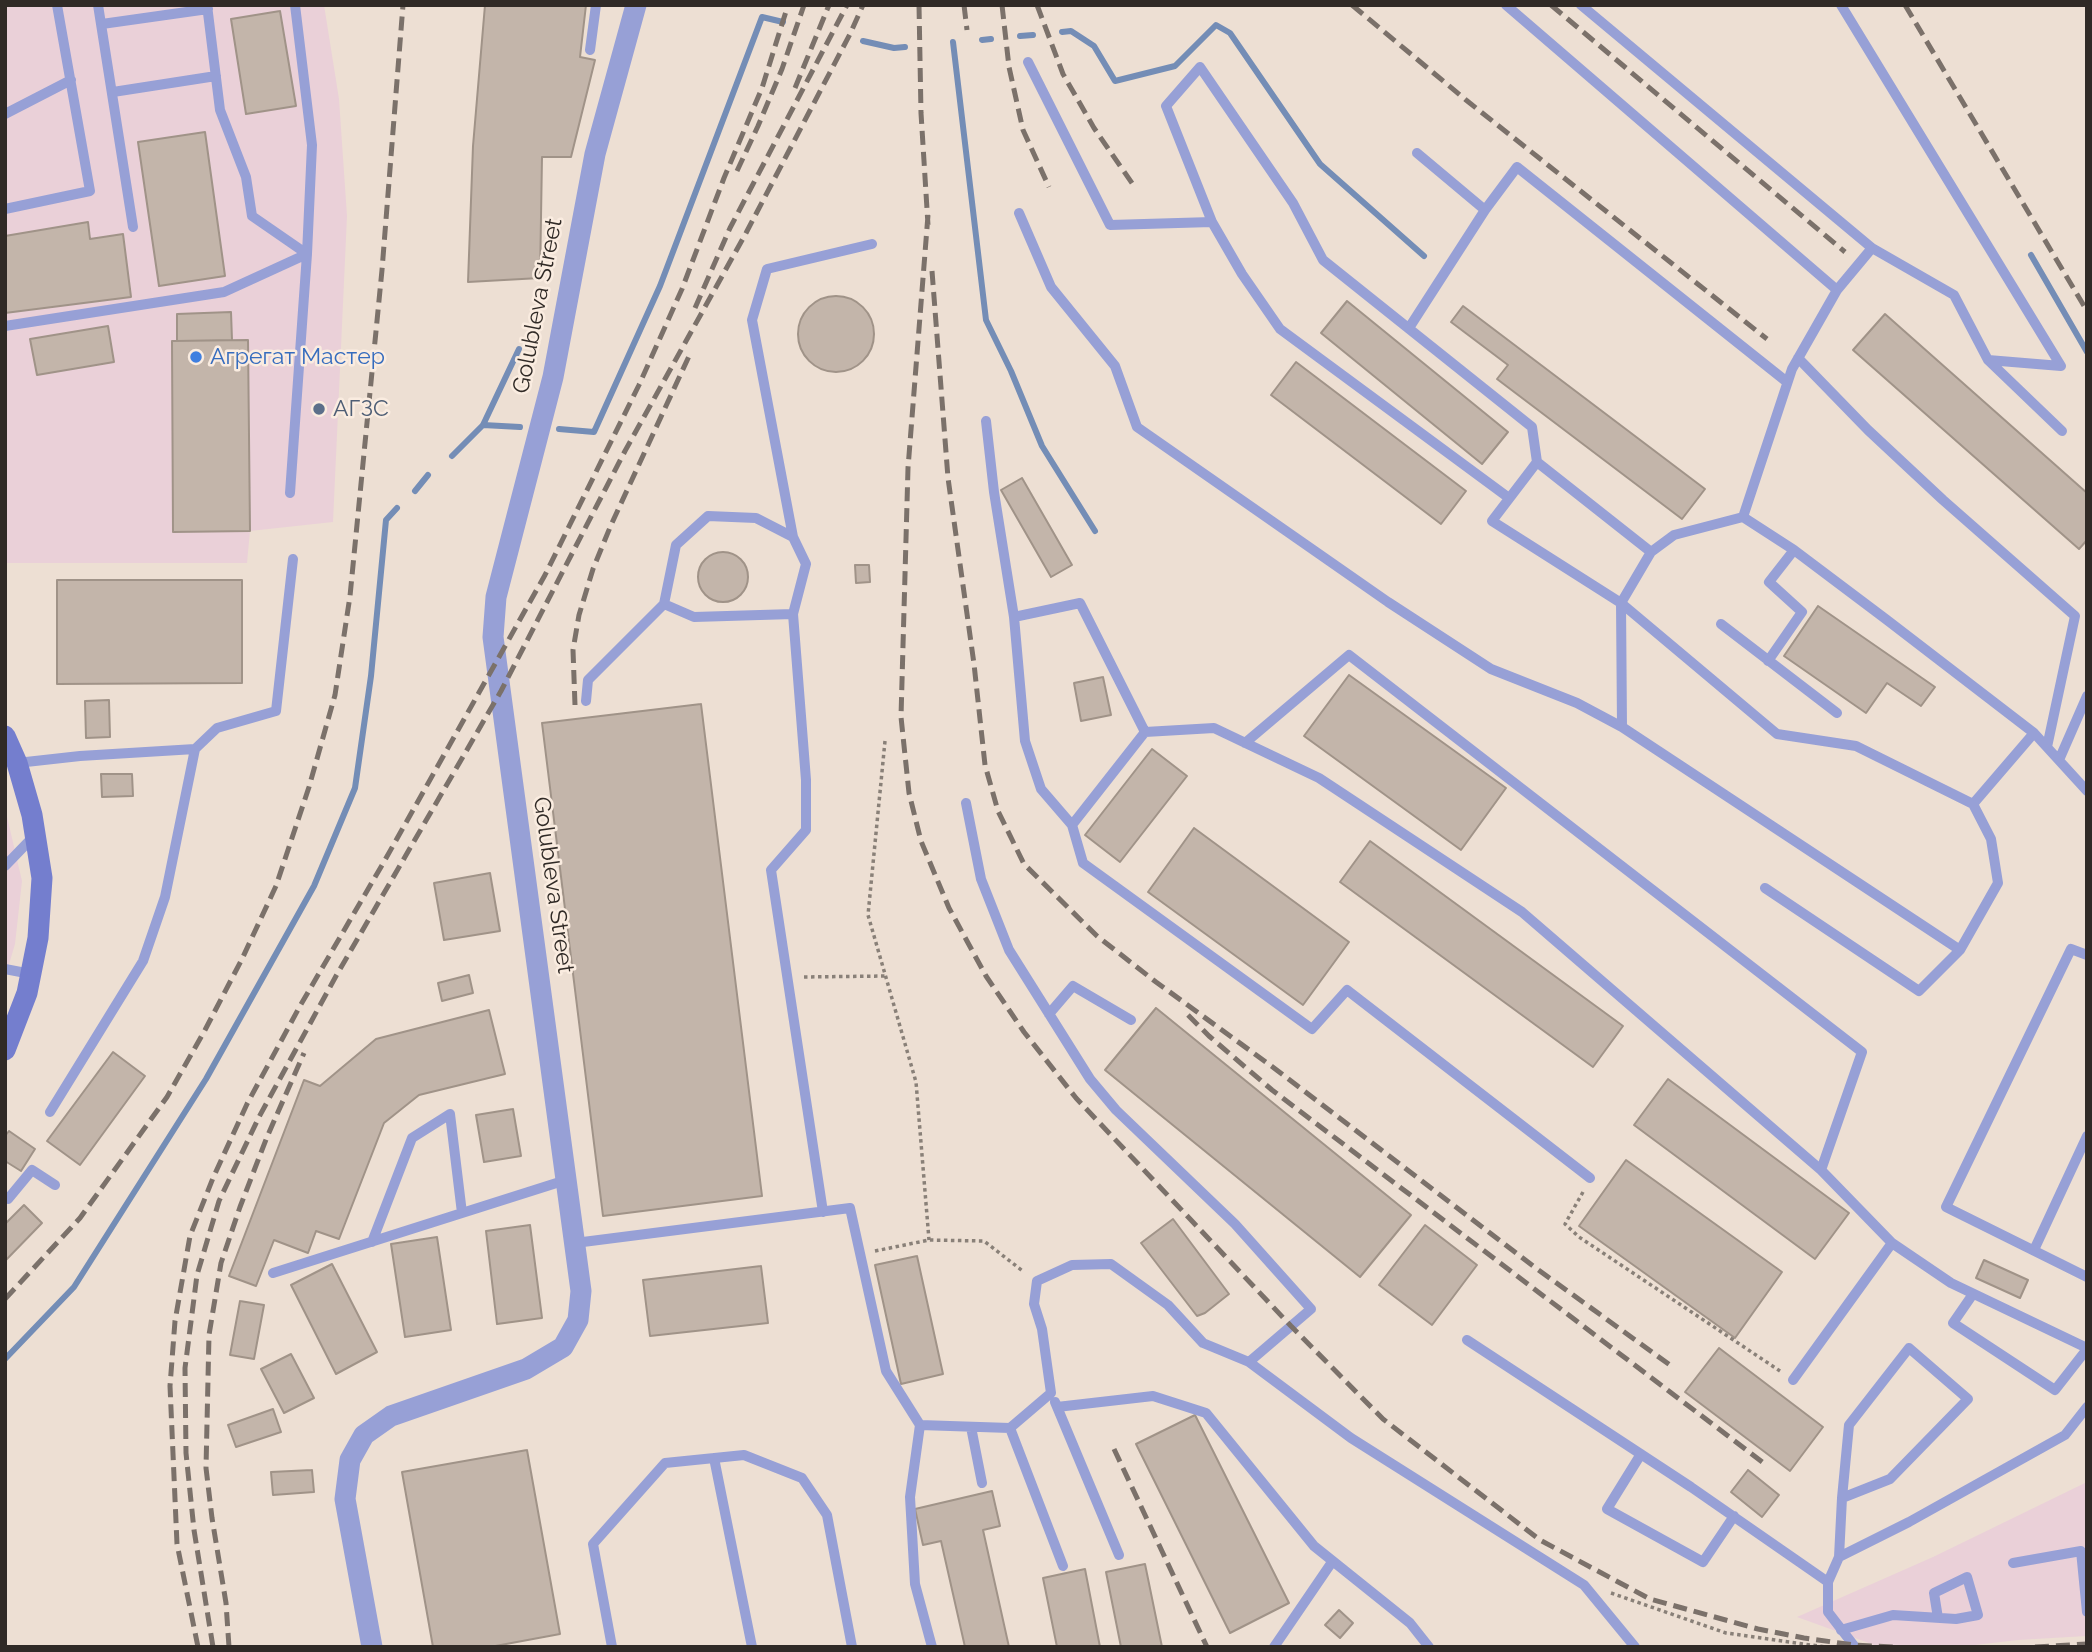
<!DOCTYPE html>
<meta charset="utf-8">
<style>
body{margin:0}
#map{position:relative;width:2092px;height:1652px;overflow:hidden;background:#eddfd3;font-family:Raleway,sans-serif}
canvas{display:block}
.frame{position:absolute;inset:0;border:7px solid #302a26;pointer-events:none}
</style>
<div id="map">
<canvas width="2092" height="1652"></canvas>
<div class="frame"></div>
</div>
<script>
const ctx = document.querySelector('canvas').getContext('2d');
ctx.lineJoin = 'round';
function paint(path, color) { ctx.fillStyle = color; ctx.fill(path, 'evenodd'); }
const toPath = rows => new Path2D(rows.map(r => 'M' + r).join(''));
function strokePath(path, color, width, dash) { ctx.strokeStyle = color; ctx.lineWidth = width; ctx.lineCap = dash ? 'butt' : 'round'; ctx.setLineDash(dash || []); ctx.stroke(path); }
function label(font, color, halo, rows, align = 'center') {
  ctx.font = font + ' Raleway,sans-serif'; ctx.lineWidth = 5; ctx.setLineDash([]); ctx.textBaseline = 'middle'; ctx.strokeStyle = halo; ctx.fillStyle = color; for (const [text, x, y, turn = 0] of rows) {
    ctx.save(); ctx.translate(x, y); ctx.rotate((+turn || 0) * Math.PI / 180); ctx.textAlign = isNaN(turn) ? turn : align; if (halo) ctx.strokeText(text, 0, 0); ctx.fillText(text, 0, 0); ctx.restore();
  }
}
const commercial = toPath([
 [5,5,324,5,339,99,347,216,333,522,250,531,247,563,5,563],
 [5,808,22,881,15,944,5,978],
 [2087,1482,2087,1636,2018,1640,1958,1647,1880,1647,1797,1617,1933,1557]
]);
const stream = toPath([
 [1062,32,1071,31,1094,46,1115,81,1175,66,1216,25,1230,33,1320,164,1424,256],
 [1020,36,1033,35],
 [982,40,991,39],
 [863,41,894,48,905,47],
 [953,42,986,320,1011,371,1042,446,1095,531],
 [2031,255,2087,352],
 [483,425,520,427],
 [559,429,594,432,660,286,762,17,783,22],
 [452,456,483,425,519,349],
 [415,491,428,475],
 [5,1359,74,1287,206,1079,314,886,355,788,371,676,386,520,397,508]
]);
const building = toPath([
 [485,5,586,5,580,57,595,60,571,157,542,157,540,278,468,282,473,146,485,5],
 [280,11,296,106,246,114,231,19,280,11],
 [205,132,225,276,159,286,138,142,205,132],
 [88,222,90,239,123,234,131,297,5,313,5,236,88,222],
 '798 334a38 38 0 1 1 76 0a38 38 0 1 1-76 0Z',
 [1347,301,1508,432,1482,464,1321,333,1347,301],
 [1463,306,1705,489,1682,519,1497,379,1508,365,1451,322,1463,306],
 [231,312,232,340,177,341,177,314,231,312],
 [1885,314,2087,493,2087,540,2079,549,1853,350,1885,314],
 [108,326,114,362,37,375,30,339,108,326],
 [248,340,250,531,173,532,172,341,248,340],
 [1296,362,1466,491,1441,524,1271,395,1296,362],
 [1022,478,1072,565,1051,577,1001,490,1022,478],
 '698 577a25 25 0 1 1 50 0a25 25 0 1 1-50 0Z',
 [855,565,869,565,870,582,856,583,855,565],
 [57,580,242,580,242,683,57,684,57,580],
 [1818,606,1935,687,1921,706,1887,683,1866,713,1784,656,1818,606],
 [1349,675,1506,788,1461,850,1304,736,1349,675],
 [1103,677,1111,715,1081,721,1074,683,1103,677],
 [109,700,110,737,86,738,85,701,109,700],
 [701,704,762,1196,603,1216,542,723,701,704],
 [1152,749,1187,776,1120,862,1085,835,1152,749],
 [101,774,132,774,133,796,102,797,101,774],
 [1194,828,1349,942,1303,1005,1148,892,1194,828],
 [1370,841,1623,1026,1593,1067,1340,882,1370,841],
 [490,873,500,931,444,940,434,883,490,873],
 [469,975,473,993,442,1001,438,983,469,975],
 [1156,1008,1411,1215,1360,1277,1105,1070,1156,1008],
 [489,1010,505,1074,419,1095,384,1123,339,1239,316,1231,308,1253,274,1240,256,1286,229,1276,304,1080,320,1086,376,1039,489,1010],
 [113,1052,145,1076,80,1165,47,1141,113,1052],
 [1668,1079,1849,1213,1815,1259,1634,1125,1668,1079],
 [513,1109,521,1156,484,1162,476,1115,513,1109],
 [9,1131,35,1149,21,1171,5,1161,5,1136,9,1131],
 [1626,1160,1782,1272,1735,1338,1579,1226,1626,1160],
 [24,1205,42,1223,5,1261,5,1224,24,1205],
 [1173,1219,1229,1294,1205,1313,1197,1316,1141,1243,1173,1219],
 [530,1225,542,1318,497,1324,486,1231,530,1225],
 [1425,1225,1477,1265,1432,1325,1379,1285,1425,1225],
 [437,1237,451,1330,405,1337,391,1244,437,1237],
 [917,1256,943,1374,901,1384,875,1265,917,1256],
 [1984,1260,2028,1280,2020,1298,1976,1278,1984,1260],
 [332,1264,377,1352,336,1374,291,1285,332,1264],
 [761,1266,768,1323,650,1336,643,1280,761,1266],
 [240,1301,264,1305,254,1359,230,1355,240,1301],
 [1719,1348,1823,1427,1790,1471,1685,1392,1719,1348],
 [291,1354,314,1398,284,1413,261,1369,291,1354],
 [273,1409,281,1432,236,1447,228,1425,273,1409],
 [1195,1415,1289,1603,1230,1633,1136,1444,1195,1415],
 [527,1450,560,1634,490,1647,433,1647,402,1472,527,1450],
 [312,1470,314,1492,273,1495,271,1472,312,1470],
 [1748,1470,1779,1495,1762,1517,1731,1492,1748,1470],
 [992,1491,1000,1526,983,1530,1009,1647,965,1647,941,1541,923,1545,915,1509,992,1491],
 [1145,1564,1162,1647,1121,1647,1106,1572,1145,1564],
 [1085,1569,1100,1647,1057,1647,1043,1578,1085,1569],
 [1339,1610,1353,1623,1340,1638,1325,1625,1339,1610]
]);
const path = toPath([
 [885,741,868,915,916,1082,929,1240],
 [804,977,886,976],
 [1583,1192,1565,1224,1579,1237,1780,1371],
 [875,1251,929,1240,984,1241,1024,1272],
 [1611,1593,1726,1633,1825,1647]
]);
const lane = toPath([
 [98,5,133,227],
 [207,5,220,110,246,177,252,216,307,254,290,493],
 [1506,5,1837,290],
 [1581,5,1872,248,1837,290,1792,369,1743,517,1794,550,1887,620,2034,733,2087,791],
 [1841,5,2061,366,1988,360],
 [102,24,208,9],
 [590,50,596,5],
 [1028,62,1110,225,1212,222,1166,106,1200,67,1293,203,1323,260,1532,427,1537,462],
 [113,92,216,76],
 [5,114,71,80],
 [1417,153,1485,210],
 [5,209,90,191,57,5],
 [1019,213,1051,287,1115,366,1137,427,1388,602,1491,669,1577,703,1622,727],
 [1212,222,1242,274,1280,329,1509,498],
 [1872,248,1954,295,1988,360,2062,431],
 [5,326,224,292,307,254,312,145,295,5],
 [1409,328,1485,210,1517,167,1787,382],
 [1798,358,1868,430,1943,500,2075,616,2047,747],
 [986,421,994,492,1014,617,1025,741,1041,789,1072,825,1145,732],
 [1743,517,1674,535,1651,552,1621,603,1777,734,1856,746,1973,804,2034,733],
 [793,537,752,320,767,269,872,244],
 [1651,552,1537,462,1492,521,1621,603,1622,727,1960,950],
 [793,614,694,617,664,604,676,545,708,516,756,518,793,537,806,564,793,614,806,780,806,830,771,870,823,1212],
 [1014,617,1080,603,1145,732,1214,728,1319,778,1522,912,1821,1170,1892,1243,1951,1283,2087,1348],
 [1721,624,1837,713],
 [1768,661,1802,612,1769,582,1794,550],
 [586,701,588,680,664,604],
 [1245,743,1349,655,1862,1052,1821,1170],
 [195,749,217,728,276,711,293,559],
 [2059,760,2087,696],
 [17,763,80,756,195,749,165,897,143,961,50,1112],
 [1072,825,1083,863,1312,1029,1347,990,1590,1178],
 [5,866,35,835],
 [1765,888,1919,991,1960,950,1998,883,1991,839,1973,804],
 [2087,955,2071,949,1946,1207,2087,1277],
 [5,969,31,974],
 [1049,1014,1073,986,1131,1020],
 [8,1199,32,1170,55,1185],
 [372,1242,412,1138,450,1114,462,1213],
 [575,1243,850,1208,886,1371,920,1425,1010,1428,1051,1393,1042,1329,1034,1304,1037,1281,1072,1265,1111,1264,1168,1305,1203,1343,1249,1362,1311,1309,1235,1224,1116,1110,1090,1079,1009,950,981,879,966,803],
 [2034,1250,2087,1136],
 [273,1273,566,1180],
 [1973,1294,1953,1323,2055,1390,2087,1349],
 [1467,1340,1691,1487,1828,1582],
 [1249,1362,1351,1438,1584,1585,1635,1647],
 [1793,1380,1892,1243],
 [1055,1402,1119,1555],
 [1057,1407,1153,1396,1206,1413,1314,1546,1410,1623,1429,1647],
 [920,1425,910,1497,915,1584,932,1647],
 [971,1427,982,1483],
 [1010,1428,1063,1566],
 [1641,1454,1607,1509,1703,1562,1734,1516],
 [714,1458,752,1647],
 [1839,1557,1842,1498,1849,1425,1909,1348,1968,1399,1890,1479,1842,1498],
 [2013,1563,2081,1551,2087,1612],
 [1841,1630,1893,1615,1956,1619,1978,1615,1967,1577,1934,1593,1938,1618],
 [612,1647,593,1544,665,1463,744,1455,802,1478,827,1515,852,1647],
 [1274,1647,1332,1562],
 [1855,1647,1828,1612,1828,1582,1839,1557,1909,1522,2065,1435,2087,1407]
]);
const street = toPath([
 [372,1647,345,1499,350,1460,364,1435,391,1416,526,1369,563,1347,578,1320,581,1291,493,637,496,597,553,377,595,154,636,5]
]);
const secondary = toPath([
 [5,736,17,763,32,815,42,878,38,938,27,993,5,1050]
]);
const rail = toPath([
 [919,5,921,113,928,225],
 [964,5,967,30],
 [1002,5,1009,67,1023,130,1049,187],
 [1037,5,1063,74,1094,128,1134,186],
 [1352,5,1466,100,1767,339],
 [1551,5,1845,252],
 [1905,5,2087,311],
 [795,88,829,5],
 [737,171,758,126,782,69,804,5],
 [928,215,908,468,901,717,909,793,921,841,949,908,986,976,1024,1032,1076,1098,1291,1326,1383,1419,1540,1540,1650,1599,1758,1629,1804,1638,1854,1645,1894,1647],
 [932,271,948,478,974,664,985,765,998,811,1024,864,1097,936,1156,982,1274,1068,1533,1266,1674,1368],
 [695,308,730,228,847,5],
 [575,705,573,650,579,615,593,569,611,525,690,354],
 [1188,1015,1209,1036,1272,1090,1765,1464],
 [5,1299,80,1218,167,1097,205,1030,242,959,276,886,309,787,335,695,350,596,382,270,403,5],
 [1114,1449,1207,1647],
 [198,1647,177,1544,170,1386,175,1321,190,1236,213,1178,247,1104,300,1006,385,860,545,575,639,385,682,289,724,178,762,88,788,5],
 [213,1647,194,1530,186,1453,185,1368,197,1275,219,1201,259,1117,336,976,501,691,625,451,746,233,850,34,863,5],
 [229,1647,226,1603,212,1518,206,1468,209,1335,221,1263,240,1207,267,1137,304,1053],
 [2035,1647,2087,1644]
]);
const markers = [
 [196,357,7,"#3f7fe0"],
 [319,409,7,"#5c6f8a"]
];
const streetNames = [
 ["Golubleva Street",538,306,-79],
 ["Golubleva Street",553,885,82]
];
const shopNames = [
 ["Агрегат Мастер",210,357]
];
const serviceNames = [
 ["АГЗС",333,409]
];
paint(commercial, '#ead0d8');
strokePath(stream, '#748db6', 6);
paint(building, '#c3b5aa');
strokePath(building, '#a09388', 2);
strokePath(path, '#898078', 3.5, [3.5, 3.5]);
strokePath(lane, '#97a0d6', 10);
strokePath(street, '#97a0d6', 21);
strokePath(secondary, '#747ece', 21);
strokePath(rail, '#7b716a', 5, [14, 7]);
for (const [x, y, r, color] of markers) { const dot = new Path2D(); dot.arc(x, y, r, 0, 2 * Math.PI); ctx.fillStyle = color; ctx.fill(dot); strokePath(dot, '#faece0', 2.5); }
label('23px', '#302a26', '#faece0', streetNames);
label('23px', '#366cbe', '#faece0', shopNames, 'left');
label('23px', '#4e5e75', '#faece0', serviceNames, 'left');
</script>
